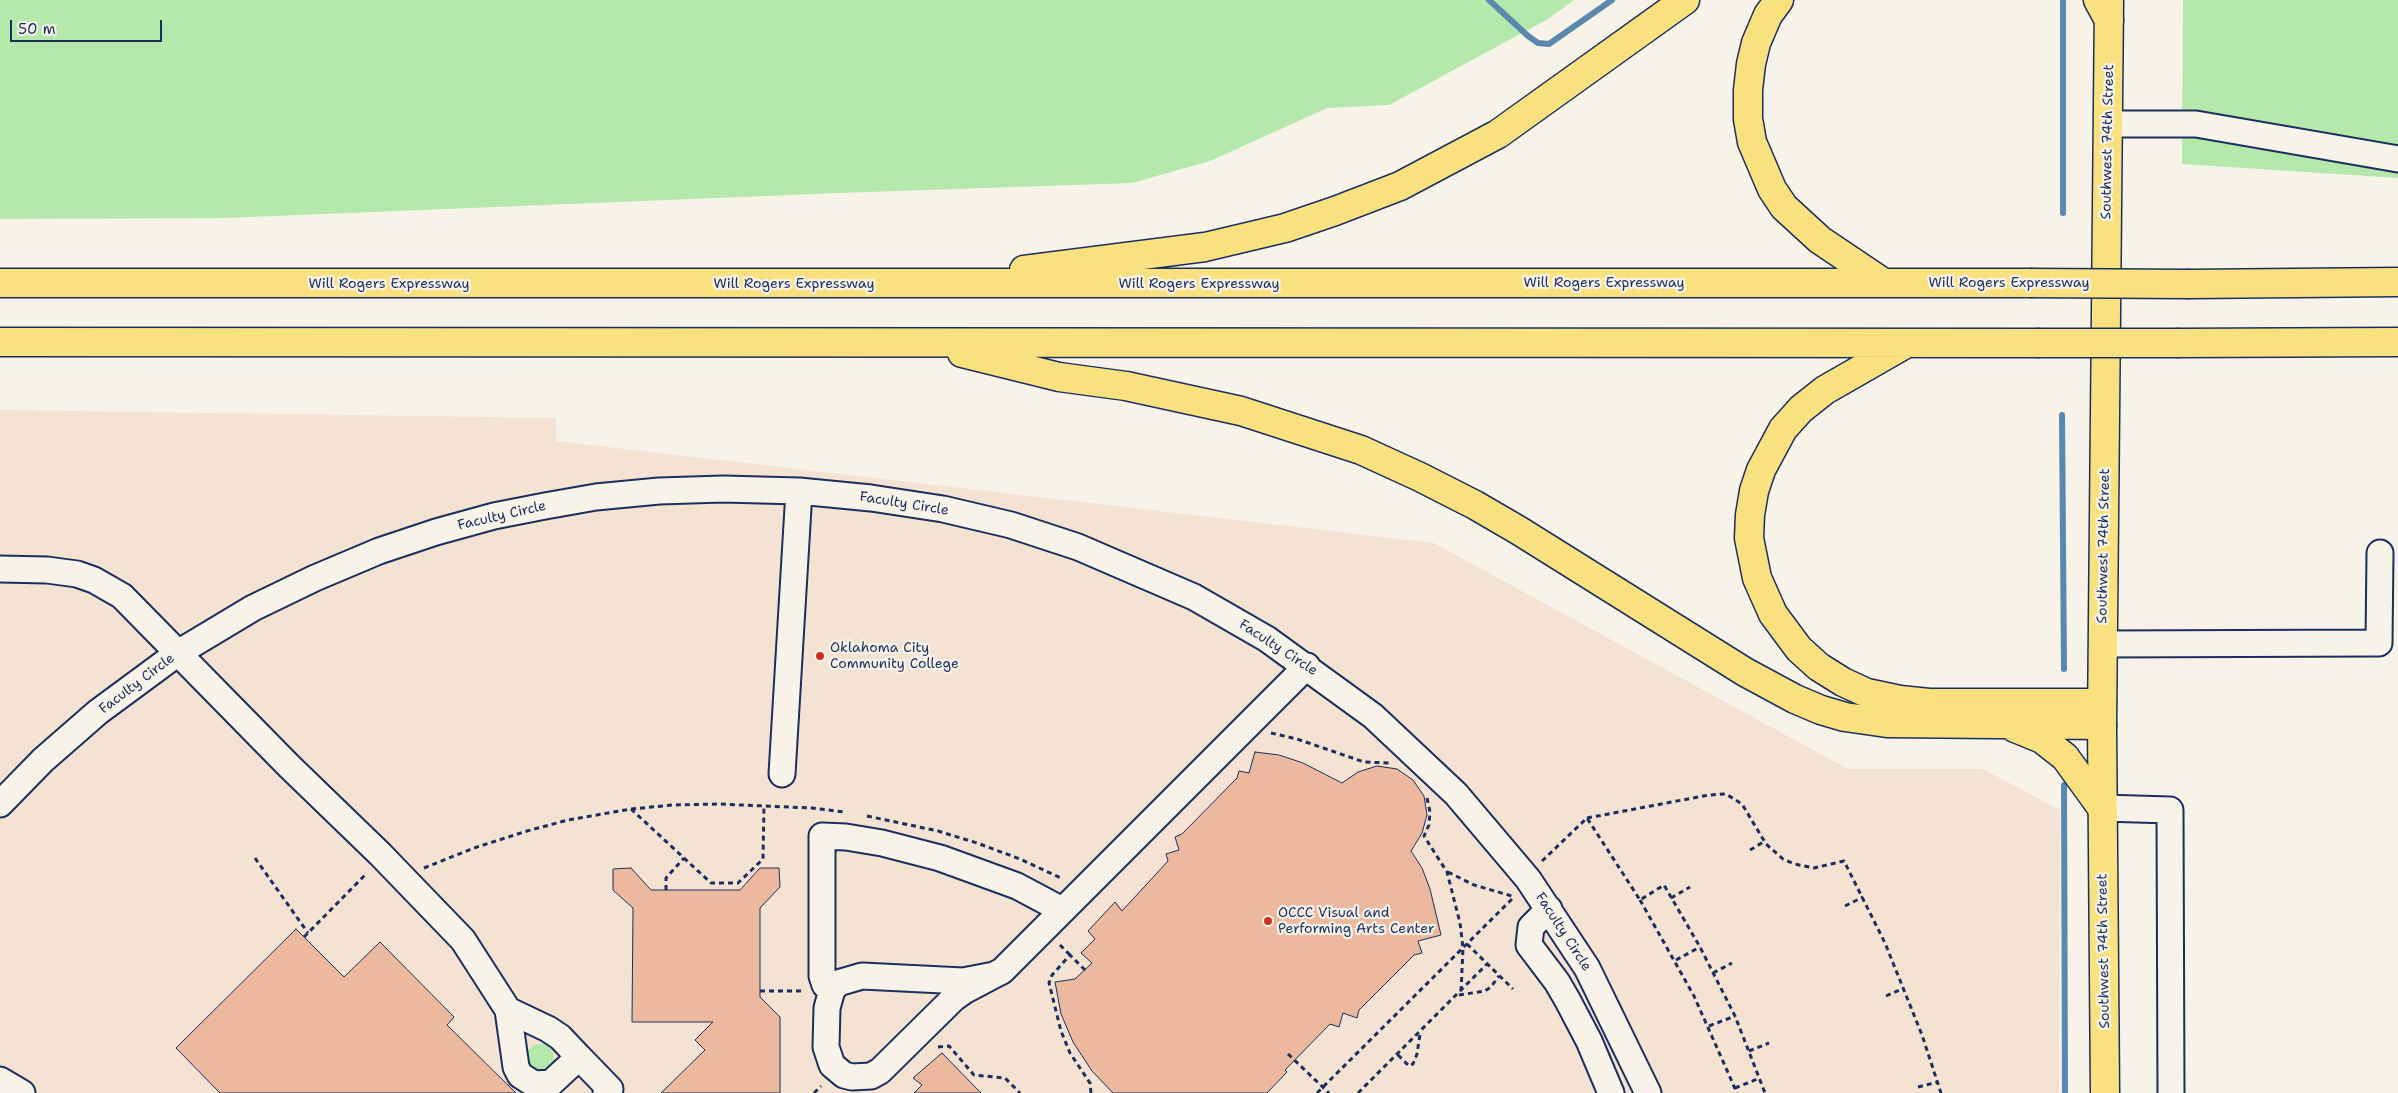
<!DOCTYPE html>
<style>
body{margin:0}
#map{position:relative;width:2398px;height:1093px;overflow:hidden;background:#f7f3e8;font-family:"Shantell Sans",sans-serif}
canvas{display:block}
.scale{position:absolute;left:10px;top:20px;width:152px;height:22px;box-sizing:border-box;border:2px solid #1b2f5e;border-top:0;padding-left:6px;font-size:15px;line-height:18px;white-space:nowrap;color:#1b2f5e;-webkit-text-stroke:4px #f7f3e8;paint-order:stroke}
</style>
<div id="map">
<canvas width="2398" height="1093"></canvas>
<div class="scale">50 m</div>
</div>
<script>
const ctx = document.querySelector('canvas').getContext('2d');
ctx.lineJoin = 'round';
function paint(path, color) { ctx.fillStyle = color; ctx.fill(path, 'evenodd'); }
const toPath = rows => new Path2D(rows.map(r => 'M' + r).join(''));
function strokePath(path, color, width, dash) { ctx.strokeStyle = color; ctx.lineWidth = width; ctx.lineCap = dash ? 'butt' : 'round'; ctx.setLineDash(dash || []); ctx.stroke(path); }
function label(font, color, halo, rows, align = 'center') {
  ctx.font = font + ' "Shantell Sans",sans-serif'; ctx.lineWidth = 4.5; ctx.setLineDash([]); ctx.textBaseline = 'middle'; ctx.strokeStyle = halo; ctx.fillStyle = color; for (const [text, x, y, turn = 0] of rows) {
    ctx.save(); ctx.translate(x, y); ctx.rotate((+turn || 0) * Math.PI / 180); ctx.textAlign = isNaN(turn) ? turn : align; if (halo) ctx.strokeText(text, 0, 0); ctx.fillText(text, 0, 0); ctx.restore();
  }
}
const built = toPath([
 [0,410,556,418,556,441,1434,543,1848,769,1983,769,2060,810,2059,1093,0,1093]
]);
const green = toPath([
 [0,0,1574,0,1548,19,1389,105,1327,108,1210,161,1132,183,839,193,225,218,0,219],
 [2183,0,2398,0,2398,178,2182,164],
 '526 1058a14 14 0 1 1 28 0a14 14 0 1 1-28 0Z'
]);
const stream = toPath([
 [1489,0,1528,36,1538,43,1549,44,1612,0],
 [2063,0,2063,213],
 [2062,415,2064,669],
 [2064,785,2065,1093]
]);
const building = toPath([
 [1255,752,1279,755,1303,763,1342,783,1358,772,1377,766,1397,769,1413,780,1424,796,1427,815,1422,833,1411,851,1422,868,1430,889,1441,935,1418,941,1422,953,1414,955,1359,1010,1357,1018,1343,1013,1339,1027,1330,1024,1285,1070,1287,1072,1267,1093,1113,1093,1092,1071,1073,1042,1061,1014,1055,982,1075,979,1092,963,1081,953,1095,939,1088,931,1115,902,1122,911,1168,861,1166,854,1179,850,1175,837,1182,834,1237,778,1239,771,1249,773,1255,752],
 [631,868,651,890,740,890,760,868,779,868,780,887,760,908,760,997,780,1017,780,1093,661,1093,705,1050,695,1040,713,1022,632,1022,633,908,613,890,613,869,631,868],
 [296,929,344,977,380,942,454,1017,447,1025,516,1093,220,1093,176,1048,296,929],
 [942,1053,981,1093,914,1093,922,1085,913,1078,942,1053]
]);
const path = toPath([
 [1271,733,1297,739,1364,762,1390,763],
 [1427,798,1430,812,1429,825,1424,836,1447,872,1460,923,1463,948,1461,992],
 [631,809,711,883,738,883,763,859,764,805],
 [867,816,938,831,977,843,1020,859,1063,879],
 [1587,818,1709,795,1726,794,1742,804,1766,844,1783,859,1794,864,1814,868,1844,861,1885,943,1922,1035,1941,1093],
 [1750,850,1765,841],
 [255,858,308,933],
 [1542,861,1587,818,1640,900,1664,885,1700,947,1735,1016,1765,1093],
 [424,868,474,848,527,831,568,820,631,809,673,805,718,804,812,808,844,812],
 [1448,872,1474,885,1512,896],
 [666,890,666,878,684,858],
 [1671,898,1690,887],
 [1640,900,1694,996,1737,1093],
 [1845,906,1863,897],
 [304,937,367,873],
 [1467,944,1513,989],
 [1060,945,1070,955],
 [1676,960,1700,947],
 [1085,970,1070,955,1052,975,1049,983,1061,1031,1070,1053,1090,1083,1091,1093],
 [1713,973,1732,963],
 [760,991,803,991],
 [1459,995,1485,991,1491,987,1499,976],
 [1886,996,1904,988],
 [1709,1026,1735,1016],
 [938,1047,949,1046,974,1075,1005,1078,1020,1093],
 [1749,1051,1769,1043],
 [1288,1054,1329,1093],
 [1398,1055,1409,1066,1413,1064,1417,1054,1420,1034],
 [1918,1087,1938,1082],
 [1735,1088,1760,1078],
 [814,1093,821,1086],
 [1317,1093,1514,897],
 [1358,1093,1487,964]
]);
const minor = toPath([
 [2108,124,2196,124,2398,159],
 [0,569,47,570,77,574,94,580,122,596,289,766,380,854,463,940,508,1010,516,1067,520,1075,534,1084,551,1083,579,1057,560,1037,548,1029,508,1010],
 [2103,644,2379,643,2380,553],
 [782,774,799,491],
 [0,804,43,760,98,712,178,653,253,608,315,578,379,551,436,532,494,516,545,506,596,497,659,491,723,489,799,491,871,498,943,509,1011,525,1078,547,1194,597,1267,639,1373,716,1456,794,1528,879,1587,968,1648,1093],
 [2102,808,2170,810,2171,1093],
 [1549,909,1531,927,1529,945,1557,982,1568,1001,1589,1041,1611,1093],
 [994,975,963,981,862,976,838,983,832,990,827,1008,826,1047,832,1065,844,1075,852,1077,871,1076,880,1071,954,998,964,991,983,981,994,975,1002,971,1307,666],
 [832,990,825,985,822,976,822,836,846,837,882,843,940,858,1017,886,1062,910],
 [579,1057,610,1089,606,1093],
 [0,1080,22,1093]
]);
const major = toPath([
 [2105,1093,2102,725,2109,0]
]);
const highway = toPath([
 [1779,0,1768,15,1756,43,1751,64,1748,90,1748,119,1752,142,1772,189,1784,207,1820,240,1884,283],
 [2098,0,2109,20],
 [1024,270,1205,247,1285,228,1335,211,1400,186,1498,134,1685,0],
 [0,283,2030,283],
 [2190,284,2398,282],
 [0,342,2037,343],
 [1907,343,1825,390,1801,409,1783,429,1761,470,1754,491,1750,515,1749,538,1757,578,1773,614,1799,649,1819,667,1843,682,1867,693,1900,700,1929,703,2102,703],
 [2179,343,2398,342],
 [962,353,1059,377,1126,386,1241,411,1361,450,1420,477,1475,505,1518,530,1745,672,1795,699,1821,710,1845,717,1887,723,2102,725],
 [2015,728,2042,739,2065,757,2102,808]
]);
const highwayBridge = toPath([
 [2030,283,2190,284],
 [2037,343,2179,343]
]);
const markers = [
 [820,656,5,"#c8321e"],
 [1268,921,5,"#c8321e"]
];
const streetNames = [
 ["Southwest 74th Street",2108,142,-89],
 ["Will Rogers Expressway",1604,283],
 ["Will Rogers Expressway",2009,283],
 ["Will Rogers Expressway",389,284],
 ["Will Rogers Expressway",794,284],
 ["Will Rogers Expressway",1199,284],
 ["Faculty Circle",904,504,9],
 ["Faculty Circle",502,516,-13],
 ["Southwest 74th Street",2104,546,-89],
 ["Faculty Circle",1278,648,33],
 ["Faculty Circle",137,684,-37],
 ["Faculty Circle",1563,932,57],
 ["Southwest 74th Street",2104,951,-91]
];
const poiNames = [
 ["Oklahoma City",830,648],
 ["Community College",830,664],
 ["OCCC Visual and",1278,913],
 ["Performing Arts Center",1278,929]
];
paint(built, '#f4e2d2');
paint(green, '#b4e9ab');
strokePath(stream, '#5a88ae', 6);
paint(building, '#ecb99e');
strokePath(building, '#1b2f5e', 1);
strokePath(minor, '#1b2f5e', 29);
strokePath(major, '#1b2f5e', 31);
strokePath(highway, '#1b2f5e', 31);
strokePath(path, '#1b2f5e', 3, [5, 4]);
strokePath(minor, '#f7f3e8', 25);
strokePath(major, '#fae180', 28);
strokePath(highway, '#fae180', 28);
strokePath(highwayBridge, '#1b2f5e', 31, []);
strokePath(highwayBridge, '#fae180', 28);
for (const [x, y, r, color] of markers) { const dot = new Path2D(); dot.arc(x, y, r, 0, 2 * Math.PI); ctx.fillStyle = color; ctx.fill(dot); strokePath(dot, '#f7f3e8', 2); }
label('14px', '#1b2f5e', '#f7f3e8', streetNames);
label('14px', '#1b2f5e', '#f7f3e8', poiNames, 'left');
</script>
